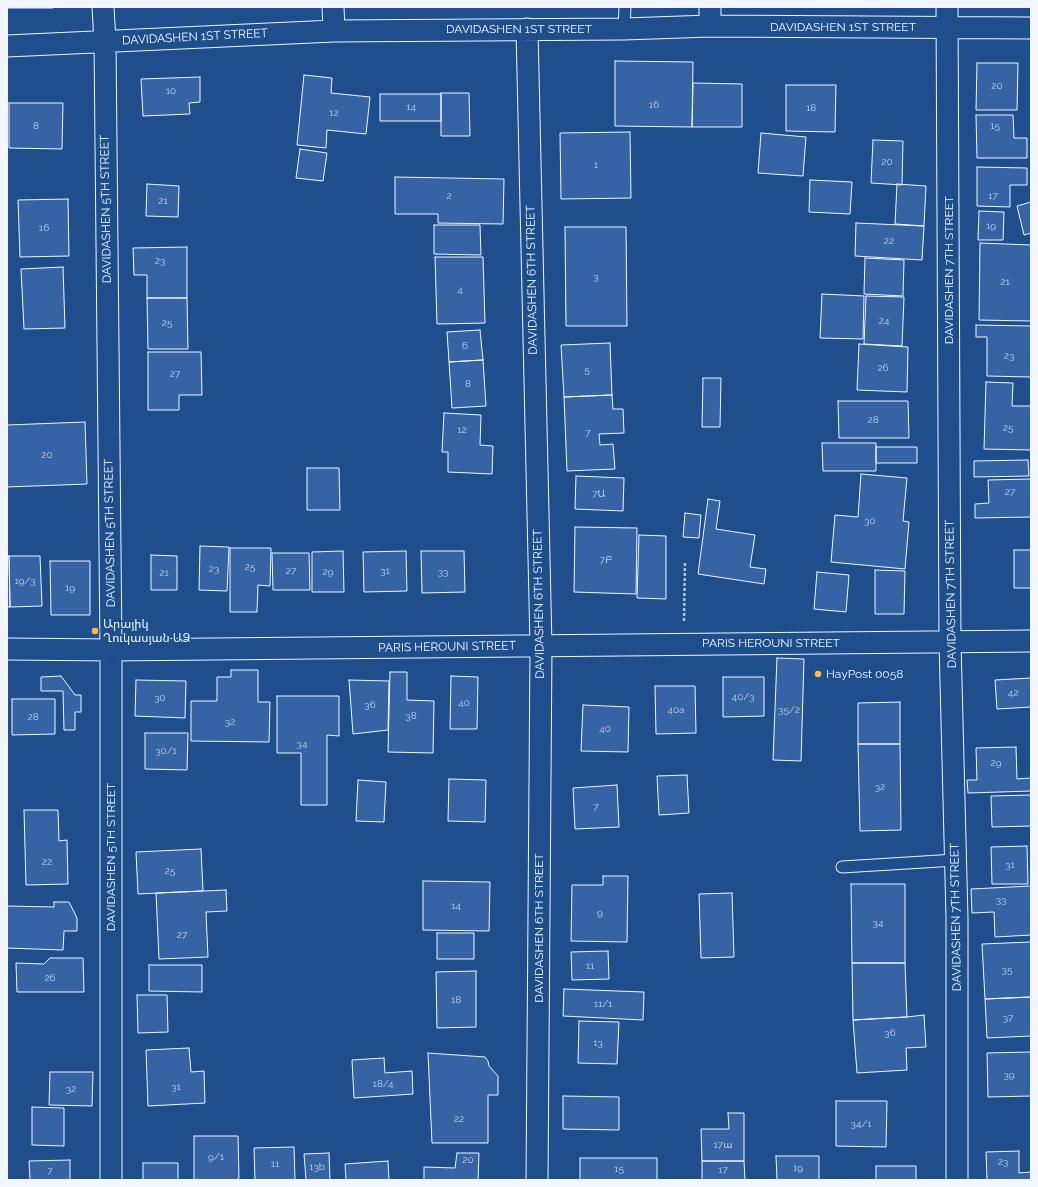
<!DOCTYPE html>
<meta charset="utf-8">
<style>
body{margin:0}
#map{position:relative;width:1038px;height:1187px;overflow:hidden;background:#1f4e8c;font-family:Raleway,sans-serif}
canvas{display:block}
.frame{position:absolute;inset:0;border:8px solid #f2f6ff;pointer-events:none}
</style>
<div id="map">
<canvas width="1038" height="1187"></canvas>
<div class="frame"></div>
</div>
<script>
const ctx = document.querySelector('canvas').getContext('2d');
ctx.lineJoin = 'round';
function paint(path, color) { ctx.fillStyle = color; ctx.fill(path, 'evenodd'); }
const toPath = rows => new Path2D(rows.map(r => 'M' + r).join(''));
function strokePath(path, color, width, dash) { ctx.strokeStyle = color; ctx.lineWidth = width; ctx.lineCap = dash ? 'butt' : 'round'; ctx.setLineDash(dash || []); ctx.stroke(path); }
function label(font, color, halo, rows, align = 'center') {
  ctx.font = font + ' Raleway,"Noto Sans Armenian",sans-serif'; ctx.lineWidth = 3; ctx.setLineDash([]); ctx.textBaseline = 'middle'; ctx.strokeStyle = halo; ctx.fillStyle = color; for (const [text, x, y, turn = 0] of rows) {
    ctx.save(); ctx.translate(x, y); ctx.rotate((+turn || 0) * Math.PI / 180); ctx.textAlign = isNaN(turn) ? turn : align; if (halo) ctx.strokeText(text, 0, 0); ctx.fillText(text, 0, 0); ctx.restore();
  }
}
const building = toPath([
 [7,7,53,7,53,8,7,8,7,7],
 [615,61,693,62,692,127,615,126,615,61],
 [977,63,1018,63,1017,110,976,110,977,63],
 [304,75,332,78,331,93,370,97,366,134,327,130,326,148,297,145,304,75],
 [200,77,200,102,189,103,190,114,143,116,141,79,200,77],
 [693,83,742,84,742,127,692,127,693,83],
 [786,85,836,85,835,132,786,131,786,85],
 [441,93,469,93,470,136,441,136,441,93],
 [380,94,441,94,441,121,380,121,380,94],
 [9,103,63,103,62,149,9,148,9,103],
 [976,115,1013,115,1014,138,1027,138,1027,158,977,158,976,115],
 [630,132,631,198,561,199,560,133,630,132],
 [761,133,806,137,803,176,758,173,761,133],
 [873,140,903,141,902,185,871,183,873,140],
 [300,149,327,153,323,181,296,178,300,149],
 [977,167,1027,168,1027,185,1010,185,1010,207,977,206,977,167],
 [395,177,504,179,503,224,438,223,438,214,395,214,395,177],
 [810,180,852,182,850,214,809,212,810,180],
 [147,184,179,186,178,217,146,216,147,184],
 [897,184,926,186,924,226,895,224,897,184],
 [68,199,69,256,20,257,18,200,68,199],
 [1031,202,1031,233,1024,235,1017,206,1031,202],
 [979,211,1004,212,1003,240,978,240,979,211],
 [856,223,924,226,922,260,855,256,856,223],
 [434,225,480,225,481,255,434,254,434,225],
 [565,227,626,227,627,326,566,326,565,227],
 [980,243,1031,245,1031,321,979,320,980,243],
 [187,247,187,298,147,298,147,275,134,275,133,248,187,247],
 [435,257,483,257,485,323,437,324,435,257],
 [865,258,904,260,903,296,864,294,865,258],
 [63,267,65,328,24,329,21,269,63,267],
 [822,294,864,296,863,339,820,338,822,294],
 [866,296,904,297,902,346,864,344,866,296],
 [147,298,187,298,188,349,148,349,147,298],
 [976,325,1031,326,1031,377,987,376,987,337,976,337,976,325],
 [480,330,483,360,449,362,447,332,480,330],
 [610,343,612,395,564,397,561,345,610,343],
 [859,344,908,347,907,392,857,390,859,344],
 [148,352,201,352,202,395,179,395,179,410,148,410,148,352],
 [483,360,486,406,452,408,449,362,483,360],
 [703,378,721,378,720,427,702,427,703,378],
 [986,382,1013,383,1012,406,1031,406,1031,450,984,449,986,382],
 [612,395,613,409,623,409,624,433,599,434,600,445,613,444,615,469,567,471,564,397,612,395],
 [838,401,908,401,909,438,839,438,838,401],
 [444,413,481,415,480,445,493,446,492,474,448,472,448,452,442,452,444,413],
 [85,422,87,484,7,487,7,425,85,422],
 [822,443,876,443,876,471,823,471,822,443],
 [876,447,917,447,917,463,876,463,876,447],
 [1028,460,1029,476,974,477,974,461,1028,460],
 [307,468,339,468,340,510,307,510,307,468],
 [861,474,907,478,903,521,909,522,905,569,831,562,835,515,858,517,861,474],
 [576,476,624,478,623,511,575,509,576,476],
 [1031,479,1031,517,975,518,975,504,989,503,988,480,1031,479],
 [708,499,720,501,716,529,755,535,750,567,766,569,764,584,698,574,708,499],
 [685,513,701,515,699,538,683,537,685,513],
 [575,527,637,528,636,594,574,592,575,527],
 [639,535,666,536,666,599,637,598,639,535],
 [200,546,229,547,227,591,199,590,200,546],
 [230,548,271,548,270,586,258,585,257,612,230,612,230,548],
 [1014,550,1031,550,1031,588,1014,588,1014,550],
 [343,551,344,592,312,592,312,552,343,551],
 [406,551,407,591,364,592,363,552,406,551],
 [421,551,464,551,465,592,422,593,421,551],
 [272,553,309,553,310,590,273,590,272,553],
 [151,555,177,556,177,590,151,590,151,555],
 [7,556,9,556,10,607,7,607,7,556],
 [9,556,40,556,42,606,10,607,9,556],
 [50,561,90,561,90,615,51,615,50,561],
 [875,570,905,571,904,614,875,614,875,570],
 [817,572,849,575,846,612,814,609,817,572],
 [777,658,804,659,801,761,773,760,777,658],
 [231,670,258,670,258,702,270,702,269,742,191,741,191,701,217,701,217,677,231,677,231,670],
 [390,672,407,672,407,700,434,701,433,753,388,752,390,672],
 [61,676,75,695,81,695,81,712,75,712,75,730,64,730,63,691,41,691,41,677,61,676],
 [451,676,478,677,477,729,450,729,451,676],
 [723,677,764,677,764,716,723,717,723,677],
 [1031,678,1031,707,997,709,995,680,1031,678],
 [136,680,186,681,185,718,135,716,136,680],
 [349,680,389,681,388,730,353,734,349,680],
 [655,686,695,686,696,733,656,734,655,686],
 [277,696,339,696,339,736,327,735,327,805,301,805,301,753,277,753,277,696],
 [12,699,55,699,55,734,12,735,12,699],
 [900,702,900,744,858,744,858,703,900,702],
 [583,705,629,707,628,752,581,751,583,705],
 [145,733,188,733,187,770,145,769,145,733],
 [858,744,900,744,901,830,860,831,858,744],
 [1016,747,1017,779,1031,778,1031,791,968,793,967,780,977,780,976,748,1016,747],
 [687,775,689,813,659,815,657,776,687,775],
 [449,779,486,780,485,822,448,821,449,779],
 [358,780,386,782,384,822,356,821,358,780],
 [617,785,619,827,575,829,573,788,617,785],
 [1031,795,1031,826,992,827,991,796,1031,795],
 [24,810,58,810,59,841,67,840,68,884,26,885,24,810],
 [1027,846,1028,884,992,884,991,847,1027,846],
 [201,849,203,891,138,894,136,852,201,849],
 [603,876,628,876,627,942,571,941,572,885,603,885,603,876],
 [423,881,490,882,489,931,423,930,423,881],
 [851,884,905,884,905,963,852,963,851,884],
 [1031,886,1031,935,995,937,994,912,972,913,971,889,1031,886],
 [226,890,227,911,206,912,208,957,159,959,156,893,226,890],
 [732,893,734,957,701,958,699,894,732,893],
 [54,902,69,902,77,918,77,931,64,931,63,950,7,948,7,906,54,907,54,902],
 [437,933,474,933,474,959,437,959,437,933],
 [1031,942,1031,997,985,999,982,944,1031,942],
 [608,951,609,979,572,980,571,952,608,951],
 [50,958,83,958,84,992,17,992,16,963,44,964,50,958],
 [852,963,905,963,907,1017,853,1020,852,963],
 [149,965,202,965,202,992,149,991,149,965],
 [476,971,476,1027,437,1028,436,972,476,971],
 [564,989,644,992,643,1020,563,1016,564,989],
 [137,995,167,995,168,1032,138,1033,137,995],
 [1031,997,1031,1036,987,1038,985,999,1031,997],
 [924,1015,926,1047,906,1048,907,1070,857,1073,853,1020,907,1017,924,1015],
 [579,1021,619,1022,617,1064,578,1063,579,1021],
 [189,1048,191,1072,204,1071,205,1103,148,1106,146,1050,189,1048],
 [1031,1052,1031,1096,988,1097,987,1053,1031,1052],
 [428,1053,485,1057,488,1061,489,1066,498,1076,498,1095,488,1095,488,1143,432,1143,428,1053],
 [384,1058,385,1073,412,1071,413,1094,354,1098,352,1060,384,1058],
 [50,1072,93,1072,92,1106,49,1105,50,1072],
 [563,1096,619,1097,619,1130,563,1129,563,1096],
 [836,1101,887,1101,886,1147,836,1146,836,1101],
 [32,1107,64,1108,64,1146,32,1145,32,1107],
 [728,1113,744,1113,744,1161,702,1161,701,1129,729,1129,728,1113],
 [194,1136,238,1136,239,1178,236,1180,194,1180,194,1136],
 [294,1147,295,1180,255,1180,254,1148,294,1147],
 [1019,1151,1019,1173,1031,1172,1031,1180,987,1180,986,1152,1019,1151],
 [329,1153,330,1180,306,1180,304,1154,329,1153],
 [457,1153,479,1153,478,1180,424,1180,424,1167,455,1168,457,1153],
 [776,1156,819,1156,819,1180,777,1180,776,1156],
 [580,1158,657,1158,657,1180,580,1180,580,1158],
 [70,1160,70,1180,30,1180,29,1161,70,1160],
 [388,1161,389,1180,346,1180,345,1164,388,1161],
 [702,1161,744,1161,745,1180,702,1180,702,1161],
 [143,1163,178,1163,178,1180,143,1180,143,1163],
 [876,1166,916,1166,916,1180,876,1180,876,1166]
]);
const path = toPath([
 [684,621,685,561]
]);
const service = toPath([
 [624,29,625,7],
 [842,867,956,860]
]);
const minor = toPath([
 [103,7,105,42,111,650,111,1180],
 [333,7,334,31],
 [947,7,950,642,957,918,957,1180],
 [710,26,710,7],
 [527,29,541,646,537,1180],
 [7,46,334,31,624,29,710,26,1031,28],
 [7,649,111,650,1031,641]
]);
const markers = [
 [95,631,4,"#ffb74d"],
 [818,674,4,"#ffb74d"]
];
const numberNames = [
 ["20",997,86],
 ["10",171,91],
 ["16",654,105],
 ["14",411,107],
 ["18",811,108],
 ["12",334,113],
 ["8",36,126],
 ["15",995,126],
 ["20",887,162],
 ["1",596,165],
 ["2",449,196],
 ["17",993,196],
 ["21",163,201],
 ["19",991,226],
 ["16",44,228],
 ["22",889,241],
 ["23",160,261],
 ["3",596,277],
 ["21",1005,282],
 ["4",460,290],
 ["24",884,321],
 ["25",167,323],
 ["6",465,346],
 ["23",1009,356],
 ["26",883,368],
 ["5",587,370],
 ["27",175,374],
 ["8",468,384],
 ["28",873,420],
 ["25",1008,428],
 ["12",462,430],
 ["7",588,433],
 ["20",47,455],
 ["27",1010,492],
 ["7Ա",599,494],
 ["30",870,521],
 ["7Բ",606,560],
 ["25",250,567],
 ["23",214,569],
 ["27",291,571],
 ["31",385,571],
 ["29",328,572],
 ["33",443,572],
 ["21",164,573],
 ["19/3",25,581],
 ["19",70,588],
 ["42",1013,693],
 ["40/3",743,697],
 ["30",160,698],
 ["40",464,703],
 ["36",370,705],
 ["40a",676,710],
 ["35/2",789,710],
 ["38",411,716],
 ["28",33,717],
 ["32",230,722],
 ["40",605,729],
 ["34",302,744],
 ["30/1",166,751],
 ["29",996,763],
 ["32",880,787],
 ["7",596,807],
 ["22",47,862],
 ["31",1010,865],
 ["25",170,871],
 ["33",1001,900],
 ["14",456,906],
 ["9",600,913],
 ["34",878,923],
 ["27",182,935],
 ["11",590,966],
 ["35",1007,970],
 ["26",50,978],
 ["18",456,1000],
 ["11/1",603,1004],
 ["37",1008,1018],
 ["36",890,1033],
 ["13",598,1043],
 ["39",1009,1075],
 ["18/4",383,1084],
 ["31",176,1087],
 ["32",71,1089],
 ["22",459,1119],
 ["34/1",861,1124],
 ["17ա",723,1145],
 ["9/1",216,1157],
 ["20",468,1160],
 ["23",1003,1162],
 ["11",275,1164],
 ["13b",317,1167],
 ["19",798,1168],
 ["15",619,1169],
 ["17",723,1170],
 ["7",50,1171]
];
const streetNames = [
 ["DAVIDASHEN 1ST STREET",843,27],
 ["DAVIDASHEN 1ST STREET",519,29],
 ["DAVIDASHEN 1ST STREET",195,37,-3],
 ["DAVIDASHEN 5TH STREET",106,209,-91],
 ["DAVIDASHEN 7TH STREET",949,270,-90],
 ["DAVIDASHEN 6TH STREET",532,280,-91],
 ["DAVIDASHEN 5TH STREET",110,533,-91],
 ["DAVIDASHEN 7TH STREET",951,594,-91],
 ["DAVIDASHEN 6TH STREET",539,604,-91],
 ["PARIS HEROUNI STREET",771,643],
 ["PARIS HEROUNI STREET",447,647,-1],
 ["DAVIDASHEN 5TH STREET",111,857,-90],
 ["DAVIDASHEN 7TH STREET",956,917,-91],
 ["DAVIDASHEN 6TH STREET",539,928,-90]
];
const poiNames = [
 ["Արայիկ",103,624],
 ["Ղուկասյան ԱՁ",103,638],
 ["HayPost 0058",826,674]
];
paint(building, '#3563a3');
strokePath(building, '#f2f6ff', 1);
strokePath(service, '#f2f6ff', 13);
strokePath(minor, '#f2f6ff', 23);
strokePath(path, '#b3c4dc', 2.5, [3, 2]);
strokePath(service, '#1f4e8c', 11);
strokePath(minor, '#1f4e8c', 21);
for (const [x, y, r, color] of markers) { const dot = new Path2D(); dot.arc(x, y, r, 0, 2 * Math.PI); ctx.fillStyle = color; ctx.fill(dot); strokePath(dot, '#1f4e8c', 1.5); }
label('10px', '#c3d1e8', null, numberNames);
label('12px', '#f2f6ff', '#1f4e8c', streetNames);
label('12px', '#f2f6ff', '#1f4e8c', poiNames, 'left');
</script>
